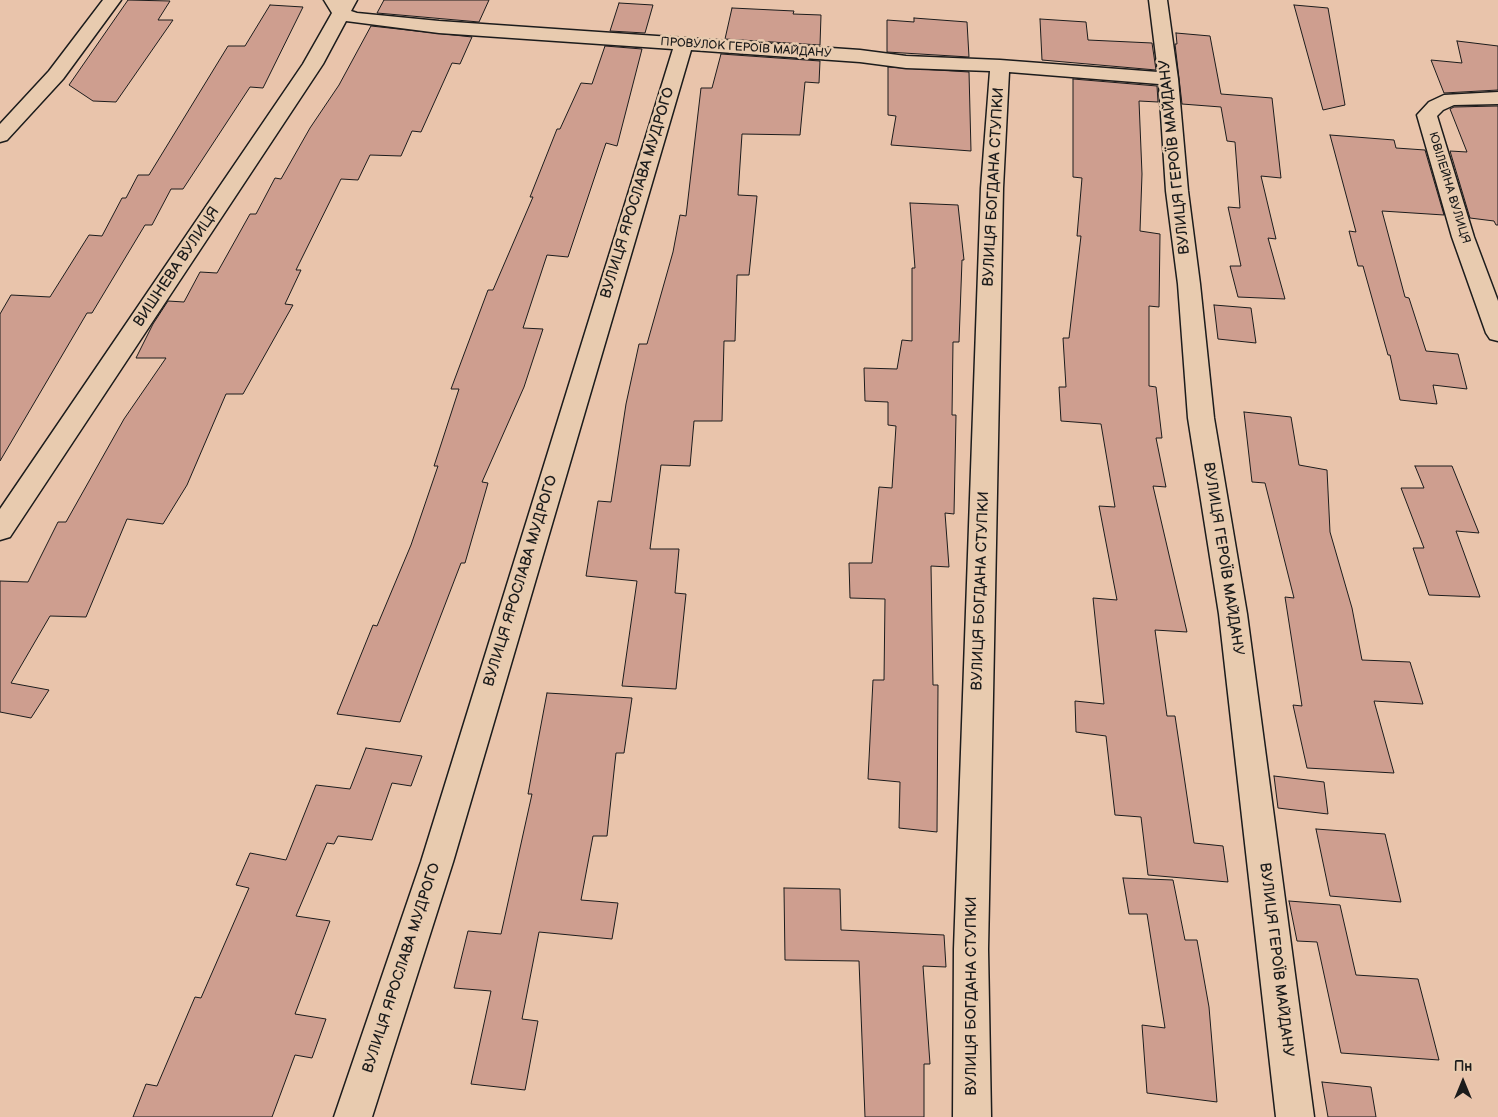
<!DOCTYPE html>
<meta charset="utf-8">
<style>
body{margin:0}
#map{position:relative;width:1498px;height:1117px;overflow:hidden;background:#e9c4ab;font-family:"Balsamiq Sans",sans-serif}
canvas{display:block}
.north{position:absolute;left:1438px;top:1057px;width:50px;height:50px;-webkit-text-stroke:4px #e8cbaf;paint-order:stroke;rotate:0deg;font-size:14px;font-weight:700;line-height:20px;text-align:center;color:#1c1c1c}
.north::after{content:'';display:block;margin:auto;width:18px;height:22px;background:#1c1c1c;clip-path:polygon(50% 0,100% 100%,50% 72%,0 100%)}
</style>
<div id="map">
<canvas width="1498" height="1117"></canvas>
<div class="north">Пн</div>
</div>
<script>
const ctx = document.querySelector('canvas').getContext('2d');
ctx.lineJoin = 'round';
function paint(path, color) { ctx.fillStyle = color; ctx.fill(path, 'evenodd'); }
const toPath = rows => new Path2D(rows.map(r => 'M' + r).join(''));
function strokePath(path, color, width, dash) { ctx.strokeStyle = color; ctx.lineWidth = width; ctx.lineCap = dash ? 'butt' : 'round'; ctx.setLineDash(dash || []); ctx.stroke(path); }
function label(font, color, halo, rows, align = 'center') {
  ctx.font = font + ' "Balsamiq Sans",sans-serif'; ctx.lineWidth = 5; ctx.setLineDash([]); ctx.textBaseline = 'middle'; ctx.strokeStyle = halo; ctx.fillStyle = color; for (const [text, x, y, turn = 0] of rows) {
    ctx.save(); ctx.translate(x, y); ctx.rotate((+turn || 0) * Math.PI / 180); ctx.textAlign = isNaN(turn) ? turn : align; if (halo) ctx.strokeText(text, 0, 0); ctx.fillText(text, 0, 0); ctx.restore();
  }
}
const building = toPath([
 [128,0,170,1,158,20,173,20,116,102,93,101,69,85,128,0],
 [384,0,489,0,479,22,377,13,384,0],
 [619,3,653,5,645,33,610,31,619,3],
 [270,5,303,7,263,88,250,87,183,189,171,189,152,225,145,225,92,313,87,313,0,461,0,314,11,295,50,297,89,235,102,236,122,198,126,198,138,175,149,175,228,46,245,46,270,5],
 [1294,5,1328,8,1345,105,1323,110,1294,5],
 [732,8,794,11,793,14,821,15,820,45,725,39,732,8],
 [914,18,967,22,969,57,887,52,887,20,914,22,914,18],
 [1040,19,1086,22,1088,40,1152,43,1156,70,1042,60,1040,19],
 [371,26,472,37,460,64,452,63,421,132,412,131,401,156,370,155,358,180,341,179,296,270,301,270,285,304,293,305,243,394,226,394,187,485,163,524,127,519,86,617,50,616,11,683,49,690,31,718,0,712,0,581,28,582,58,522,66,522,124,419,166,358,136,358,153,324,168,301,184,302,200,272,217,273,250,214,256,214,275,178,281,179,310,128,339,85,371,26],
 [1176,33,1210,36,1221,94,1272,98,1281,178,1261,176,1276,239,1268,238,1285,299,1238,297,1230,266,1241,266,1228,207,1240,208,1235,142,1227,141,1221,107,1182,104,1175,44,1177,44,1176,33],
 [1457,41,1498,46,1498,90,1444,93,1431,60,1462,63,1457,41],
 [605,46,642,49,617,146,606,143,568,257,547,255,523,328,543,329,524,387,482,482,488,483,465,563,461,563,400,722,337,714,373,625,377,626,411,545,438,466,434,466,459,389,451,389,488,290,493,290,533,197,530,197,557,129,560,129,581,83,592,84,605,46],
 [721,54,820,61,819,83,805,82,800,135,742,134,738,195,757,196,749,275,737,275,735,341,724,341,722,421,694,421,690,466,661,465,650,549,679,549,675,593,686,594,676,689,622,686,637,581,586,576,598,501,611,502,626,404,639,344,647,344,673,252,680,215,686,216,701,88,712,88,721,54],
 [888,67,969,72,971,151,891,145,896,116,888,115,888,67],
 [1073,79,1157,86,1158,102,1139,101,1142,174,1140,231,1160,234,1159,307,1149,306,1149,386,1156,387,1162,438,1156,438,1166,487,1153,486,1187,632,1155,630,1167,716,1175,716,1194,843,1223,846,1228,882,1148,875,1141,817,1115,815,1106,736,1076,732,1075,701,1104,704,1093,598,1117,600,1099,506,1115,507,1101,424,1061,421,1059,387,1066,387,1063,338,1069,338,1081,236,1077,236,1082,178,1073,177,1073,79],
 [1498,106,1498,225,1496,225,1494,221,1470,218,1450,151,1467,152,1450,109,1454,107,1498,106],
 [1330,135,1394,140,1396,148,1425,150,1444,215,1382,211,1405,297,1409,298,1426,351,1458,354,1467,389,1433,385,1437,404,1400,400,1390,355,1388,355,1363,266,1358,266,1349,231,1356,232,1330,135],
 [910,203,958,205,964,260,962,260,959,342,953,342,952,415,956,415,954,514,945,513,949,567,931,566,933,685,938,685,937,832,899,828,900,782,868,779,873,680,884,680,885,599,850,598,849,563,872,563,879,487,892,488,896,426,888,425,888,402,865,401,864,368,897,369,902,340,912,341,912,268,915,268,910,203],
 [1214,305,1251,308,1256,343,1218,339,1214,305],
 [1244,412,1291,417,1299,465,1327,470,1330,532,1352,608,1362,660,1410,662,1423,704,1374,701,1394,773,1307,768,1293,705,1302,706,1285,597,1294,598,1265,483,1252,482,1244,412],
 [1415,466,1452,466,1479,533,1456,531,1480,597,1429,595,1413,548,1424,548,1401,488,1424,488,1415,466],
 [547,693,632,698,624,753,616,753,607,836,593,836,581,900,618,903,612,939,539,932,522,1019,538,1021,525,1090,471,1084,491,991,454,988,468,931,501,934,532,794,528,794,547,693],
 [366,748,422,756,411,786,392,783,372,840,338,836,334,844,327,843,296,916,330,921,295,1014,326,1019,312,1058,295,1055,272,1117,133,1117,146,1084,157,1086,195,997,201,998,249,888,236,885,250,853,286,860,316,785,350,789,366,748],
 [1274,776,1324,782,1328,814,1278,808,1274,776],
 [1316,829,1385,834,1401,902,1330,896,1316,829],
 [1123,878,1173,880,1185,940,1197,940,1209,1007,1217,1102,1147,1093,1142,1025,1165,1028,1147,914,1129,914,1123,878],
 [784,888,840,889,841,930,944,935,946,967,923,966,930,1064,924,1064,924,1117,865,1117,859,961,785,960,784,888],
 [1289,901,1340,905,1356,975,1418,979,1439,1060,1341,1053,1317,942,1297,941,1289,901],
 [1322,1082,1371,1087,1376,1117,1328,1117,1322,1082]
]);
const street = toPath([
 [103,0,121,0,63,79,7,140,0,142,0,124,49,71,103,0],
 [324,0,357,0,351,11,357,13,439,21,860,50,906,56,1000,60,1158,72,1149,0,1167,0,1178,79,1188,191,1200,284,1214,418,1247,614,1314,1117,1276,1117,1219,614,1188,418,1178,284,1166,191,1159,84,1009,72,1003,188,988,949,991,1117,953,1117,954,949,981,188,990,71,906,68,860,62,691,50,453,862,372,1117,334,1117,421,862,673,49,439,33,346,21,323,64,10,537,0,540,0,509,303,64,332,13,324,0],
 [1498,92,1498,104,1454,105,1443,110,1437,116,1474,237,1498,301,1498,341,1490,339,1486,333,1452,237,1417,115,1429,102,1444,95,1498,92]
]);
const farStreetnames = [
 ["ПРОВУЛОК ГЕРОЇВ МАЙДАНУ",746,48,4],
 ["ЮВІЛЕЙНА ВУЛИЦЯ",1449,188,73]
];
const streetNames = [
 ["ВУЛИЦЯ ГЕРОЇВ МАЙДАНУ",1175,157,-96],
 ["ВУЛИЦЯ БОГДАНА СТУПКИ",994,187,-87],
 ["ВУЛИЦЯ ЯРОСЛАВА МУДРОГО",638,193,-73],
 ["ВИШНЕВА ВУЛИЦЯ",177,267,-56],
 ["ВУЛИЦЯ ГЕРОЇВ МАЙДАНУ",1223,559,81],
 ["ВУЛИЦЯ ЯРОСЛАВА МУДРОГО",521,581,-73],
 ["ВУЛИЦЯ БОГДАНА СТУПКИ",981,591,-88],
 ["ВУЛИЦЯ ГЕРОЇВ МАЙДАНУ",1276,960,83],
 ["ВУЛИЦЯ ЯРОСЛАВА МУДРОГО",402,968,-72],
 ["ВУЛИЦЯ БОГДАНА СТУПКИ",972,996,-90]
];
paint(building, '#ce9e8f');
strokePath(building, '#1c1c1c', 1);
strokePath(street, '#1c1c1c', 3);
paint(street, '#e8cbaf');
label('12px', '#1c1c1c', '#e8cbaf', farStreetnames);
label('15px', '#1c1c1c', '#e8cbaf', streetNames);
</script>
